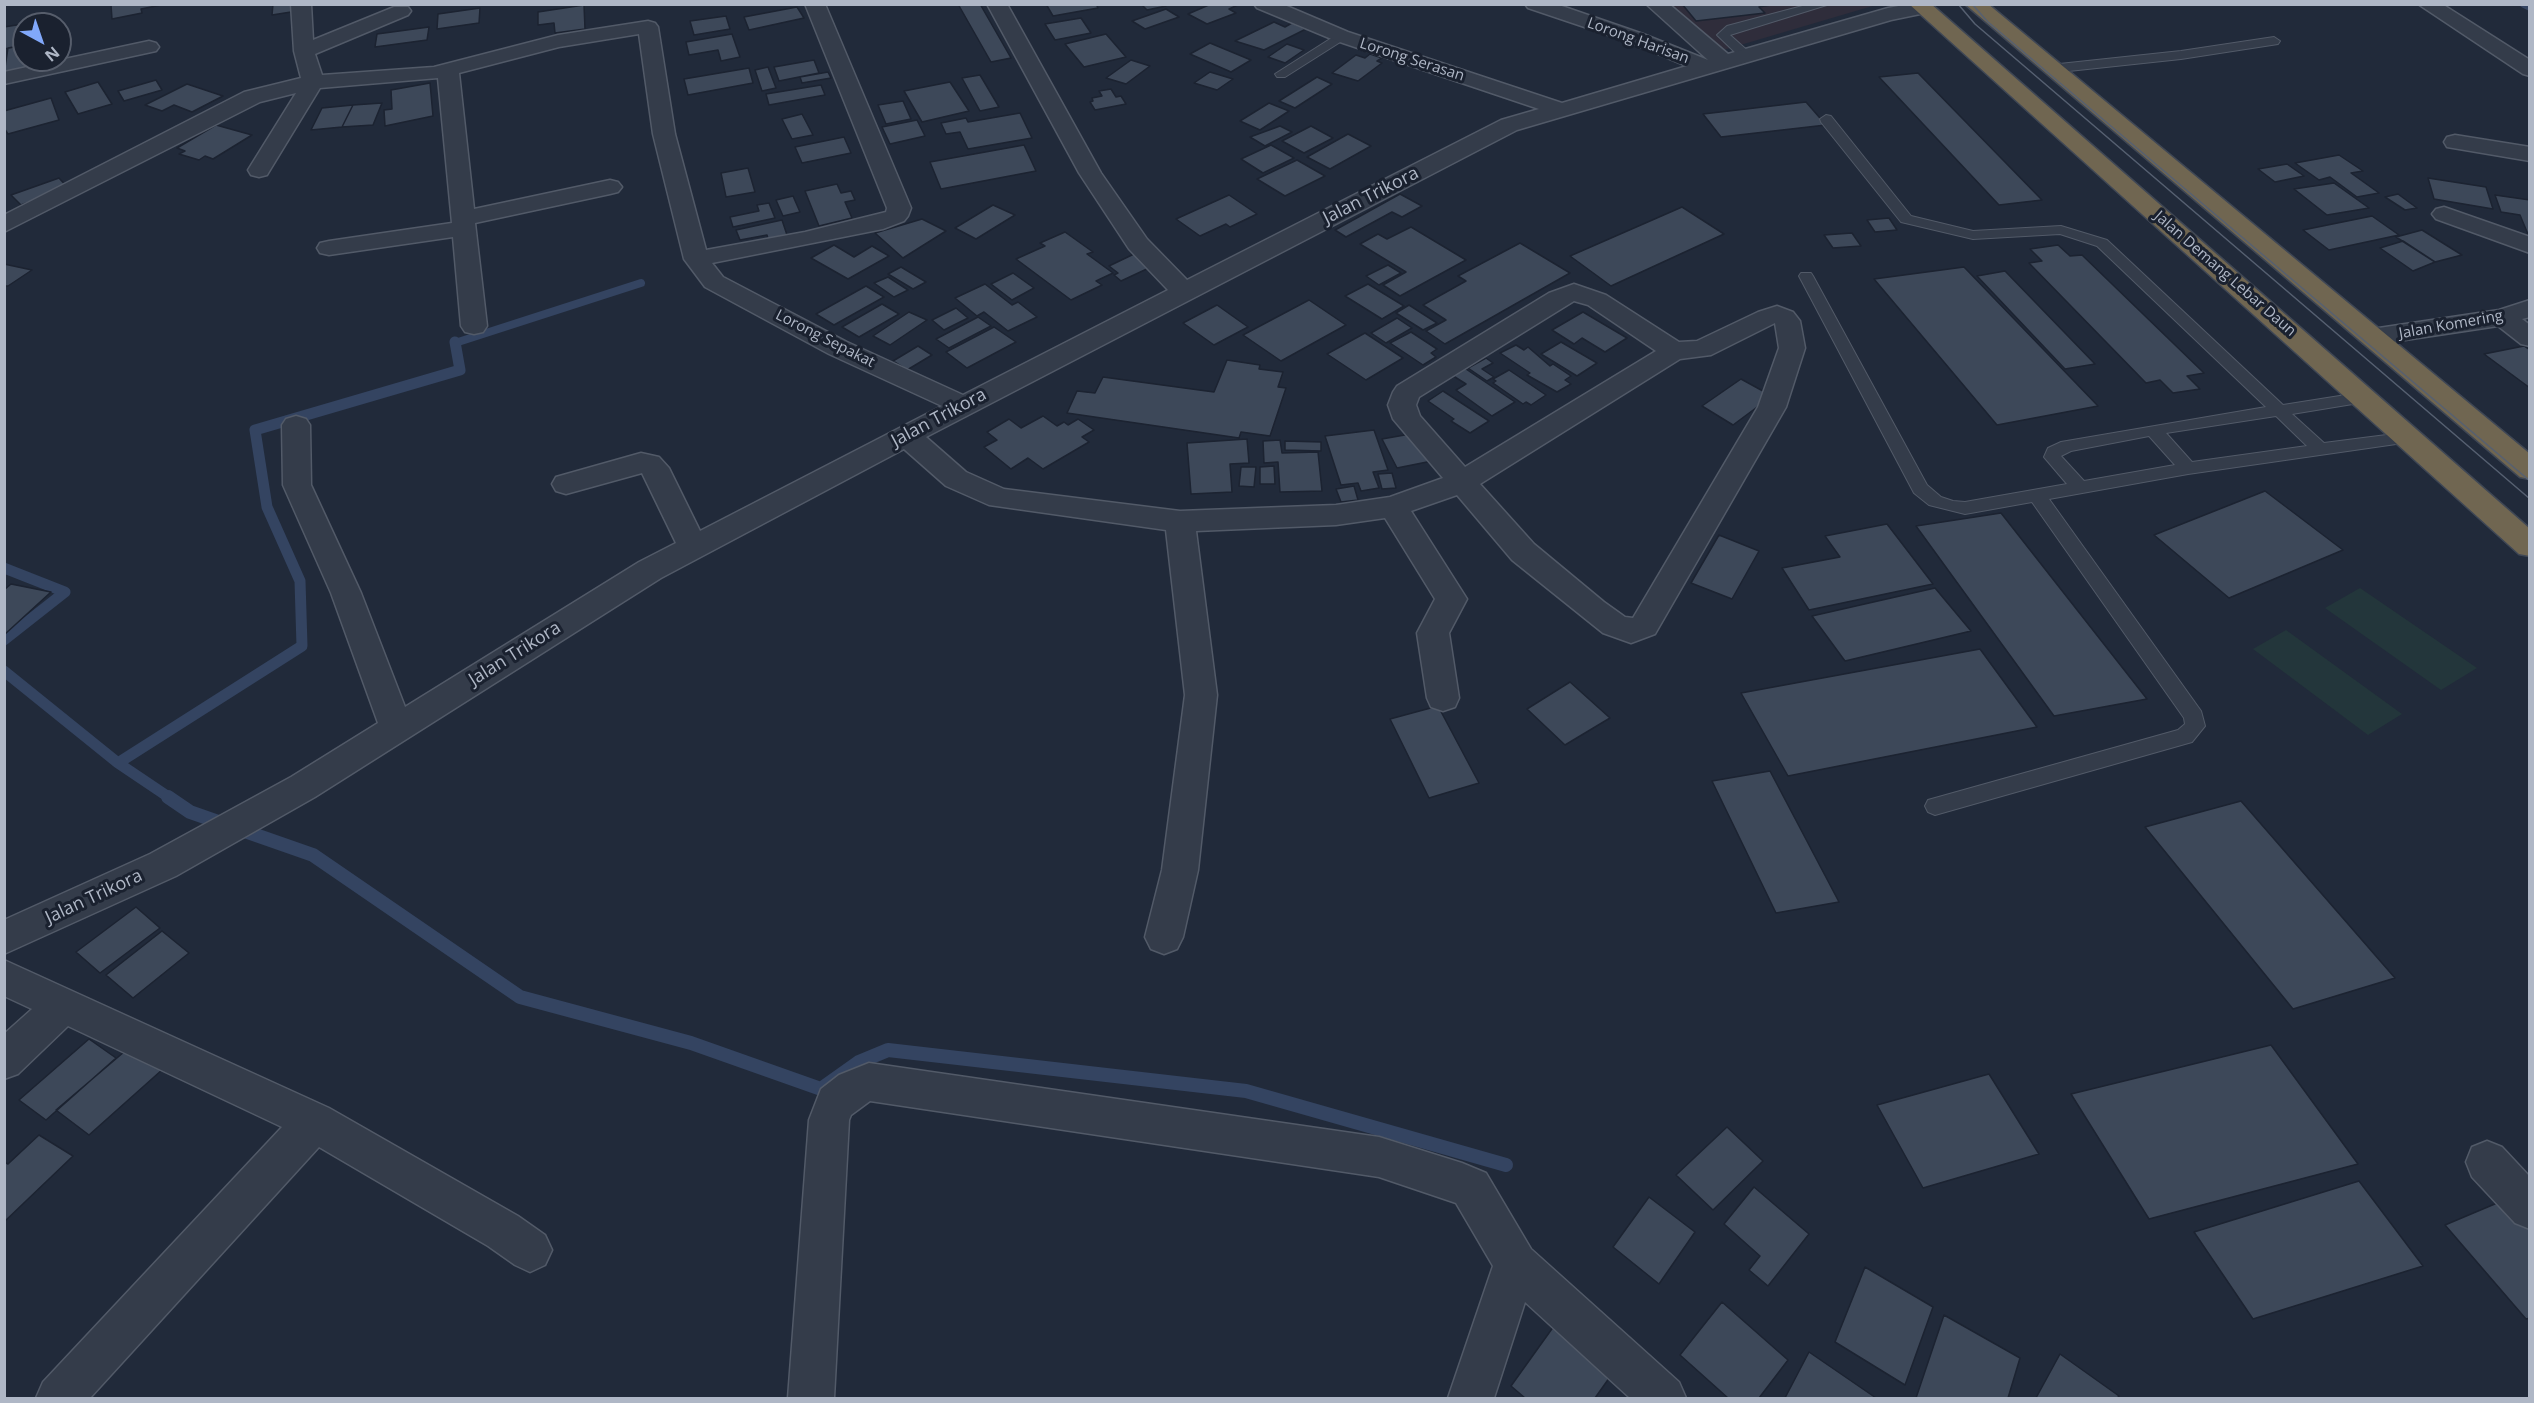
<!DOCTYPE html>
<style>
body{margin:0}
#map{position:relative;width:2534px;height:1403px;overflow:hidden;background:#212a3a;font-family:"Open Sans",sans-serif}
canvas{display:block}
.frame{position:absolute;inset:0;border:6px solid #afb7c6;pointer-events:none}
.north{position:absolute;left:12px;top:12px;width:60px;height:60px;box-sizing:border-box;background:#1a212f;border:2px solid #565d6b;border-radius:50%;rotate:140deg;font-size:16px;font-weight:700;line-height:24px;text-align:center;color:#afb7c6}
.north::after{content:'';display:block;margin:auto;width:21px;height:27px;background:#81a8fa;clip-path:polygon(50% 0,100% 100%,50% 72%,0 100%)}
</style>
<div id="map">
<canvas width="2534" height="1403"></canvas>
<div class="frame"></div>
<div class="north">N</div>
</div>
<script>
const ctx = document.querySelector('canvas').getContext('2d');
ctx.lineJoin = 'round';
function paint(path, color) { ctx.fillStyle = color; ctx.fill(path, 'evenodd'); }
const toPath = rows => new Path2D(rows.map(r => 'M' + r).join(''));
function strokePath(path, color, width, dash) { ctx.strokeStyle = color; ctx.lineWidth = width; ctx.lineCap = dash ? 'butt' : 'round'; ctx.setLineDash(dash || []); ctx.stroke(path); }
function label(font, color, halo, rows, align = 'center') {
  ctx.font = font + ' "Open Sans",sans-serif'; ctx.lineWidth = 6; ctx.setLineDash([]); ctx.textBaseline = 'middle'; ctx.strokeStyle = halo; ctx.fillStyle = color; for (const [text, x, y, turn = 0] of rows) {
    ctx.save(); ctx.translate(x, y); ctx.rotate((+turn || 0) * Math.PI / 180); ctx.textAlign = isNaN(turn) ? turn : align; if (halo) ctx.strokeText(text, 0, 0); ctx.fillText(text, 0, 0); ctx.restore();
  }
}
const medical = toPath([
 [1666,5,1876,5,1720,51]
]);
const green = toPath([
 [2360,588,2477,668,2441,690,2325,608],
 [2286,630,2402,714,2368,735,2253,649]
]);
const streamFar2 = toPath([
 [2524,4,2530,7],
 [455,343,641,283]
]);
const streamFar1 = toPath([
 [4,568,65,592,4,640],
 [4,671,118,763],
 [170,798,118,763,302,646,300,581,267,507,255,430,460,370,455,342]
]);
const stream = toPath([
 [168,797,190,812,313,855,520,997,691,1043,821,1089,859,1062,888,1050,1246,1091,1506,1165]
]);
const building = toPath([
 [166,4,141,9,142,13,112,19,111,5,166,4],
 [273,4,292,4,291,12,272,15,273,4],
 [958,4,980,4,1011,58,991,62,958,4],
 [1046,4,1096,4,1098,8,1053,16,1046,4],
 [1141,4,1165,4,1166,6,1147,10,1141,4],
 [1211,4,1240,4,1229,9,1236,13,1207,24,1188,14,1211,4],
 [1682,4,1776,4,1759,7,1765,13,1696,21,1682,4],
 [584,5,585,29,555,33,554,23,538,25,538,12,584,5],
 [797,7,804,18,749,30,744,17,797,7],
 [480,8,479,23,437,29,438,14,480,8],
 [1166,9,1179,17,1145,29,1132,21,1166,9],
 [726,16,730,29,694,35,690,21,726,16],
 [1081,18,1091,33,1055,40,1045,24,1081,18],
 [54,19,53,24,24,24,24,45,4,49,4,27,54,19],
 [1274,22,1285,27,1292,23,1306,29,1264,50,1235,41,1274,22],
 [429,27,427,40,375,47,377,34,429,27],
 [732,34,740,57,721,61,718,50,689,55,686,42,732,34],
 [1106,34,1126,57,1084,67,1065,44,1106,34],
 [1210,43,1251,60,1231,72,1190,54,1210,43],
 [1287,44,1304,50,1285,63,1268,57,1287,44],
 [24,45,24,60,48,60,47,66,4,74,8,48,24,45],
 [1370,54,1382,58,1377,61,1382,63,1358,81,1332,73,1356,55,1365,58,1370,54],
 [814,60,819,73,779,81,774,67,814,60],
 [1131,60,1150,66,1126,84,1106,78,1131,60],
 [768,67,776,88,762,91,755,70,768,67],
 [749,68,753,83,688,95,684,79,749,68],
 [828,72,831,78,802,83,800,77,828,72],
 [1210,72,1233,79,1217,90,1194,83,1210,72],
 [1918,73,2042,200,1999,205,1879,77,1918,73],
 [980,75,999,107,980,111,962,78,980,75],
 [1317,77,1332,84,1295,108,1279,101,1317,77],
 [156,80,162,90,124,101,118,91,156,80],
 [98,82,112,104,78,114,65,92,98,82],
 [950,82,969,111,922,122,904,91,950,82],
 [430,83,433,116,385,126,384,110,392,109,391,90,430,83],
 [187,84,223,96,192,112,174,105,162,111,145,105,187,84],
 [821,85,825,95,769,105,766,94,821,85],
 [1111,89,1116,97,1121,96,1126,104,1095,110,1090,102,1093,101,1092,98,1102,96,1099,91,1111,89],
 [51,98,59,120,8,134,4,128,4,111,51,98],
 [903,101,911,119,886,124,878,105,903,101],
 [1806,102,1826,125,1721,137,1703,114,1806,102],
 [382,103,373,125,342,127,353,105,382,103],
 [1269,103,1289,111,1260,130,1240,121,1269,103],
 [353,105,342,127,311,130,322,108,353,105],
 [1020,113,1032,138,968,149,960,132,946,134,941,123,966,118,968,122,1020,113],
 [802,114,813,135,792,139,782,119,802,114],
 [917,120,925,136,890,144,882,127,917,120],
 [216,125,252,135,213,159,205,156,199,160,179,154,185,151,177,148,216,125],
 [1280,126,1292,132,1265,146,1250,137,1280,126],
 [1311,126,1333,138,1304,153,1282,141,1311,126],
 [1348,134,1371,146,1330,169,1307,157,1348,134],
 [844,137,851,153,802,163,795,147,844,137],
 [1024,145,1036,171,941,189,930,162,1024,145],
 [1271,145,1294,158,1263,173,1241,159,1271,145],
 [2339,155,2363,171,2351,173,2379,193,2357,197,2330,177,2319,180,2295,163,2339,155],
 [1297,160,1325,176,1285,196,1257,179,1297,160],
 [2287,164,2304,176,2275,182,2258,169,2287,164],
 [748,168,755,192,726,197,721,173,748,168],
 [59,178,68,188,21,205,11,195,59,178],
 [2428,178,2486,187,2493,209,2434,199,2428,178],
 [2334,183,2369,208,2327,215,2294,189,2334,183],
 [837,184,841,193,851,191,855,200,845,202,852,218,819,226,805,191,837,184],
 [1400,194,1422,206,1402,217,1392,212,1346,237,1335,230,1400,194],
 [2398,194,2417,208,2405,210,2385,197,2398,194],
 [1229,195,1257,214,1230,227,1226,224,1200,236,1176,219,1229,195],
 [2495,195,2530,200,2530,239,2520,215,2501,212,2495,195],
 [793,196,800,212,783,216,776,200,793,196],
 [769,203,775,218,733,227,730,217,759,211,757,205,769,203],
 [993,205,1015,215,976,239,955,228,993,205],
 [1682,207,1724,234,1611,286,1570,256,1682,207],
 [2372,216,2399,235,2329,250,2303,230,2372,216],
 [1889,218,1897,230,1875,232,1867,220,1889,218],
 [922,219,946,231,903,258,875,233,922,219],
 [782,220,787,235,768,239,767,235,740,240,736,230,782,220],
 [1411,227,1466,260,1400,296,1383,285,1406,272,1360,244,1378,234,1387,239,1411,227],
 [2422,230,2462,255,2435,262,2396,237,2422,230],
 [1065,232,1093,252,1087,254,1113,273,1096,281,1102,285,1071,300,1016,259,1045,246,1040,243,1065,232],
 [1852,233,1861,246,1833,248,1824,235,1852,233],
 [2403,241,2435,262,2413,271,2380,248,2403,241],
 [1520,243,1570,273,1445,344,1426,331,1446,320,1423,305,1466,281,1458,276,1520,243],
 [834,245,854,257,872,246,889,256,848,279,811,258,834,245],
 [2058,245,2070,256,2082,255,2204,373,2187,376,2200,389,2173,393,2160,380,2146,383,2029,263,2042,261,2030,249,2058,245],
 [1134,254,1151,267,1121,281,1114,275,1118,273,1109,266,1134,254],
 [4,264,32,270,8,286,4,286,4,264],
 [1388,265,1401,273,1379,285,1366,276,1388,265],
 [901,267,926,282,913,289,888,274,901,267],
 [1964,267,2098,406,1997,425,1874,279,1964,267],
 [2005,271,2095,364,2065,369,1977,276,2005,271],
 [1013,273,1034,288,1012,300,991,284,1013,273],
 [888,277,908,290,894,297,874,283,888,277],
 [985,284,1012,305,1018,302,1037,317,1008,331,984,312,977,316,955,298,985,284],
 [1368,284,1404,306,1382,319,1345,296,1368,284],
 [866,286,884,297,834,325,816,314,866,286],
 [1309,300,1346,325,1281,361,1243,335,1309,300],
 [882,304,899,314,859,337,842,327,882,304],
 [1217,305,1248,327,1214,345,1183,323,1217,305],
 [1409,305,1437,323,1423,330,1396,313,1409,305],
 [956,308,968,318,944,330,932,320,956,308],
 [909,312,927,320,890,345,873,336,909,312],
 [1583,312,1627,338,1605,352,1582,338,1574,344,1552,330,1583,312],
 [978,317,991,326,949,348,936,339,978,317],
 [1397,318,1412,328,1386,343,1371,333,1397,318],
 [994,327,1016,342,967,368,946,352,994,327],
 [1411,332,1437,349,1431,353,1436,357,1423,365,1390,343,1411,332],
 [1365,333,1403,358,1366,380,1327,354,1365,333],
 [1561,342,1597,363,1577,376,1541,354,1561,342],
 [1516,345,1524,350,1528,347,1550,366,1553,364,1571,376,1565,380,1571,384,1557,392,1527,375,1530,373,1500,353,1516,345],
 [918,346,932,355,907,370,893,361,918,346],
 [2524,346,2530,350,2530,388,2484,354,2524,346],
 [1486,358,1493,363,1482,369,1494,377,1487,381,1468,368,1486,358],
 [1227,360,1260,365,1259,369,1283,372,1278,387,1286,388,1270,436,1241,432,1239,438,1067,413,1077,391,1095,393,1103,377,1214,392,1227,360],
 [1460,365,1515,402,1492,416,1456,390,1466,384,1447,372,1460,365],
 [1509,370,1546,395,1531,405,1526,402,1523,404,1493,383,1496,381,1493,379,1509,370],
 [1741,379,1772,396,1733,425,1702,406,1741,379],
 [1443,391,1489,421,1470,433,1451,421,1454,419,1428,401,1443,391],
 [1043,416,1057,426,1064,422,1068,425,1078,419,1094,430,1082,437,1089,442,1043,469,1028,458,1011,469,984,447,997,440,987,432,1009,419,1021,428,1043,416],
 [1374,430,1388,470,1373,472,1379,488,1361,491,1358,483,1341,485,1325,436,1374,430],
 [1416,433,1432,461,1397,468,1382,439,1416,433],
 [1247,439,1249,463,1230,464,1232,492,1191,494,1187,443,1247,439],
 [1280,440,1282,453,1318,452,1322,491,1280,492,1278,462,1264,463,1263,441,1280,440],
 [1285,441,1321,442,1321,451,1285,450,1285,441],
 [1274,466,1275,484,1260,484,1260,467,1274,466],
 [1241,467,1256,467,1254,487,1239,486,1241,467],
 [1392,473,1396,488,1382,489,1378,474,1392,473],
 [1354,486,1358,500,1341,502,1336,489,1354,486],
 [2265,491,2343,550,2229,598,2154,535,2265,491],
 [2001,513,2147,699,2054,716,1916,526,2001,513],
 [1887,524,1933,584,1809,610,1782,568,1840,557,1825,536,1887,524],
 [1719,535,1759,551,1732,599,1691,583,1719,535],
 [11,584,51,592,4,635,4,590,11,584],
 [1935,588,1971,631,1845,661,1812,616,1935,588],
 [1980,649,2037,727,1788,776,1741,693,1980,649],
 [1570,682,1610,718,1565,745,1527,709,1570,682],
 [1438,706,1479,783,1429,798,1390,719,1438,706],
 [1770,771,1839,902,1776,913,1712,781,1770,771],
 [2241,801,2395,978,2293,1009,2145,827,2241,801],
 [136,907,160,928,100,973,76,952,136,907],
 [162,931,189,953,133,998,106,975,162,931],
 [89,1039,116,1058,46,1120,19,1100,89,1039],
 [2271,1045,2358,1164,2149,1219,2071,1094,2271,1045],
 [131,1046,163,1069,89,1135,56,1110,131,1046],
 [1989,1074,2039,1154,1923,1188,1877,1105,1989,1074],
 [1727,1127,1763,1161,1713,1210,1676,1175,1727,1127],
 [39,1135,73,1156,4,1222,4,1162,8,1164,39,1135],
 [2359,1181,2423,1266,2253,1319,2194,1232,2359,1181],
 [1754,1187,1809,1234,1768,1286,1749,1270,1760,1256,1724,1224,1754,1187],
 [1649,1197,1695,1232,1659,1284,1613,1247,1649,1197],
 [2509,1198,2530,1222,2530,1318,2526,1319,2445,1225,2509,1198],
 [1865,1267,1933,1307,1905,1385,1835,1342,1865,1267],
 [1722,1302,1788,1360,1759,1398,1728,1398,1680,1355,1722,1302],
 [1944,1315,2020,1358,2008,1398,1916,1398,1944,1315],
 [1559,1319,1617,1367,1595,1398,1525,1398,1511,1386,1559,1319],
 [1809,1352,1876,1398,1785,1398,1809,1352],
 [2060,1354,2119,1396,2117,1398,2036,1398,2060,1354]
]);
const lane = toPath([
 [1810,4,1830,4,1730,35,1749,52,1749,58,1741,58,1717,35,1727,26,1810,4],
 [1341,32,1345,33,1345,39,1285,77,1277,77,1275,74,1341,32],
 [2274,37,2280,41,2278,44,2181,59,2050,73,2044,69,2050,65,2181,51,2274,37],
 [1826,115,1831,116,1911,216,1973,231,2061,226,2107,240,2283,405,2365,392,2371,393,2373,397,2371,401,2365,402,2292,414,2324,443,2410,432,2418,437,2410,442,2188,474,2049,499,2201,711,2205,726,2192,742,1935,815,1928,812,1925,806,1928,800,2178,730,2185,724,2184,718,2032,502,1965,514,1929,505,1914,493,1799,276,1801,273,1811,273,1813,276,1927,485,1941,497,1953,501,1965,502,2067,484,2044,457,2048,448,2061,442,2266,407,2097,246,2060,234,1973,239,1901,222,1821,122,1820,119,1826,115],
 [2276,416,2307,446,2192,462,2166,433,2276,416],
 [2149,436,2175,465,2084,481,2061,456,2071,451,2149,436]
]);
const street = toPath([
 [291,4,311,4,313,40,394,7,408,7,411,11,408,15,315,54,322,75,434,67,558,35,648,21,655,23,658,27,675,134,706,250,805,232,886,212,887,208,805,4,825,4,911,208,908,216,904,221,883,229,712,263,723,277,847,342,963,395,1168,290,1129,249,1079,173,987,4,1007,4,1101,173,1147,239,1187,280,1501,120,1539,109,1334,40,1257,8,1254,4,1282,4,1348,32,1562,103,1687,66,1629,42,1528,8,1525,4,1556,4,1643,34,1708,60,1646,4,1669,4,1728,54,1888,8,1909,4,1931,4,1933,8,1930,12,1891,20,1517,130,926,437,966,472,1004,489,1180,511,1336,505,1390,497,1443,478,1393,419,1388,405,1393,392,1397,386,1549,293,1574,284,1606,295,1679,342,1697,341,1758,312,1777,306,1793,312,1800,321,1805,348,1786,407,1655,634,1631,643,1603,633,1512,560,1457,495,1411,511,1467,599,1449,633,1459,698,1455,707,1443,711,1431,707,1427,698,1417,633,1435,599,1385,518,1336,525,1196,531,1217,695,1198,870,1183,937,1177,949,1164,954,1151,949,1145,937,1162,870,1185,695,1166,530,989,505,946,486,904,449,661,578,315,797,176,876,4,954,4,920,150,854,291,777,378,723,331,593,283,485,282,425,286,419,296,416,306,419,310,425,311,485,361,593,405,707,639,562,676,543,642,473,566,494,556,491,552,484,556,477,641,453,659,457,669,468,700,531,942,406,829,354,705,287,684,259,653,134,639,34,559,47,459,73,474,209,610,180,618,182,622,187,618,192,610,194,475,223,487,326,483,332,474,334,465,332,461,326,453,237,329,255,320,253,317,248,320,243,329,241,452,223,438,78,320,88,270,170,267,175,259,177,251,175,248,170,296,93,260,102,4,232,4,215,244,92,301,78,294,51,291,4],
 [1574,301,1588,305,1656,351,1465,467,1420,416,1416,405,1419,397,1574,301],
 [1775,323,1779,348,1758,407,1633,618,1625,617,1604,602,1534,544,1480,484,1680,359,1711,355,1775,323],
 [2418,4,2442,4,2530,60,2530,76,2523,74,2418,4],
 [149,41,156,43,159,47,156,51,4,84,4,72,149,41],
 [2455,135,2530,147,2530,161,2447,147,2444,142,2447,137,2455,135],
 [2444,207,2530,237,2530,253,2436,219,2432,214,2436,209,2444,207],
 [2530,300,2530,317,2522,319,2530,325,2530,346,2521,344,2498,326,2372,345,2363,343,2359,337,2363,331,2372,329,2499,310,2530,300],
 [4,960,329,1108,518,1216,545,1235,552,1250,545,1265,530,1272,515,1265,488,1246,319,1147,90,1398,36,1398,43,1382,282,1127,68,1026,18,1074,4,1079,4,1034,32,1009,4,996,4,960],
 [869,1063,1379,1137,1462,1163,1486,1173,1531,1249,1679,1382,1686,1398,1630,1398,1525,1302,1494,1398,1448,1398,1493,1266,1456,1203,1379,1177,870,1101,851,1115,849,1120,834,1398,788,1398,809,1120,821,1089,839,1075,869,1063],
 [2487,1141,2502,1147,2530,1177,2530,1229,2515,1223,2472,1177,2466,1162,2472,1147,2487,1141]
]);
const highway = toPath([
 [1909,4,1931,4,2530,529,2530,556,2519,554,1909,4],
 [1965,4,1988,4,2530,454,2530,479,2520,477,1965,4]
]);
const tram = toPath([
 [1958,4,1975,24,2530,499],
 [1972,4,1988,22,2530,481]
]);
const farStreetnames = [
 ["Lorong Harisan",1638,41,20],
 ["Lorong Serasan",1412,60,18],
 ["Jalan Demang Lebar Daun",2225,274,41],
 ["Jalan Komering",2451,325,-10],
 ["Lorong Sepakat",825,339,27]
];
const streetNames = [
 ["Jalan Trikora",1371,196,-27],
 ["Jalan Trikora",939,418,-28],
 ["Jalan Trikora",515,654,-32],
 ["Jalan Trikora",94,897,-25]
];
paint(medical, '#2f2d3b');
paint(green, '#23363b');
strokePath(streamFar2, '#344461', 8);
strokePath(streamFar1, '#344461', 11);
strokePath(stream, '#344461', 14);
paint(building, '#3d4859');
strokePath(building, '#1c2331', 1.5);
strokePath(lane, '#525a68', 2);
strokePath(street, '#525a68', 3);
strokePath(highway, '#3f4755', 3);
paint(lane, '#343c4a');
paint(street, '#343c4a');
paint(highway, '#706651');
strokePath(tram, '#566071', 1.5);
label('15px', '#afb7c6', '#1a212f', farStreetnames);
label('18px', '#afb7c6', '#1a212f', streetNames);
</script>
